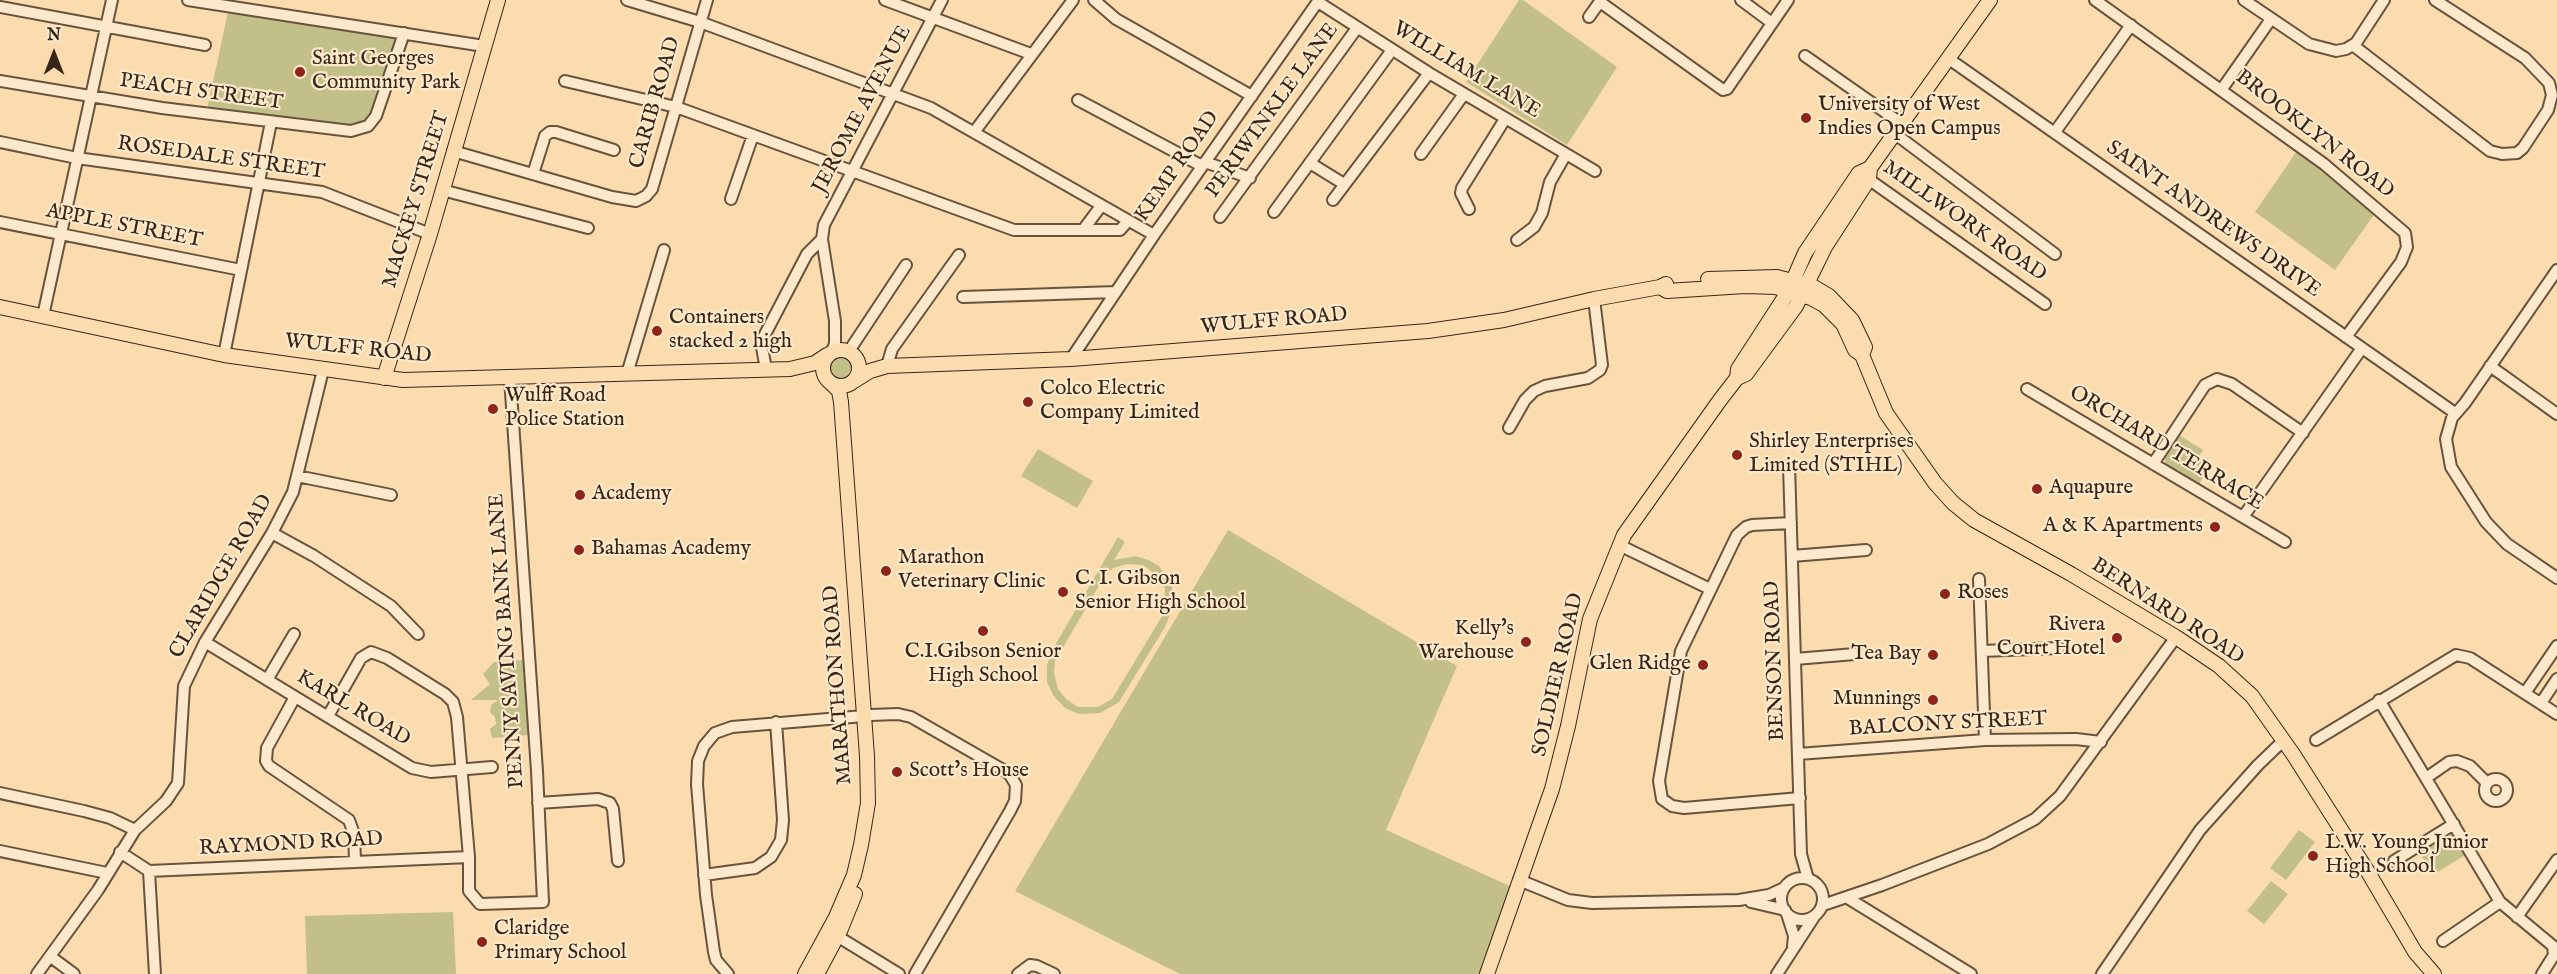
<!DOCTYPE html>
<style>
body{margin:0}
#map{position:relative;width:2557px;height:974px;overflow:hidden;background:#fbdcae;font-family:"IM FELL English",serif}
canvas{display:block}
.north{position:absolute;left:24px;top:24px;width:60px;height:60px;-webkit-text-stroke:4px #fce8ca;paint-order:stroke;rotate:0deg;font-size:16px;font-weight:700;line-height:24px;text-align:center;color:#372518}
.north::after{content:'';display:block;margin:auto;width:21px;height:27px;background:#372518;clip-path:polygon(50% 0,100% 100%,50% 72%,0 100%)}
</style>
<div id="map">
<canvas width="2557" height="974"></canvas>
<div class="north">N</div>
</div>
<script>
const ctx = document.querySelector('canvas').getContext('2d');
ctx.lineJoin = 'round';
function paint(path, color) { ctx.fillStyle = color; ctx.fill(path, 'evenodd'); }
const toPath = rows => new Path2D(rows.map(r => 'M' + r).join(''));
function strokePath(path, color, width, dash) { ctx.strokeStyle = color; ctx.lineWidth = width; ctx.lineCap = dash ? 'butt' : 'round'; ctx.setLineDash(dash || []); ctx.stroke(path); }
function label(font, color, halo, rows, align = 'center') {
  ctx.font = font + ' "IM FELL English",serif'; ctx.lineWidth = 4.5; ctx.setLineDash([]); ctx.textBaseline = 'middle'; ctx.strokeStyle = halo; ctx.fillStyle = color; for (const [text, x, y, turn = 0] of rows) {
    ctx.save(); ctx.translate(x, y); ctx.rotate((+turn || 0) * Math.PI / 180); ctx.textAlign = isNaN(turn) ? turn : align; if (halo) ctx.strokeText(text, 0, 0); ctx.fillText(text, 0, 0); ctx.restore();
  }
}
const green = toPath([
 [1519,0,1523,0,1617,67,1567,145,1466,82],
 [228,12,396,37,371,115,359,127,207,110],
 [2297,151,2375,213,2335,270,2255,212],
 '829 367a11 11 0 1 1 22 0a11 11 0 1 1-22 0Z',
 [2176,433,2203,450,2198,458,2210,466,2199,484,2166,464,2164,453],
 [1038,449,1093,481,1077,508,1021,476],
 [1228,530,1457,666,1386,830,1512,887,1482,974,1180,974,1015,891],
 [1118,537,1125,542,1114,560,1136,556,1148,560,1159,566,1172,586,1172,609,1165,627,1119,702,1100,713,1079,714,1065,708,1053,695,1047,682,1047,665,1054,647],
 [1127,564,1143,565,1158,576,1165,589,1164,613,1112,699,1098,707,1078,707,1066,699,1058,689,1054,673,1055,661,1104,577,1113,568],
 [524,660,529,735,492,738,490,729,496,724,495,717,490,712,491,705,498,700,471,700,490,684,483,674,494,662],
 [2299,830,2315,842,2286,880,2270,868],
 [2452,834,2465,855,2433,875,2420,853],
 [2271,881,2288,894,2264,924,2247,911],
 [453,912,456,974,307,974,305,916]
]);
const minor = toPath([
 [188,0,484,46],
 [627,0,700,22,931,108,1154,235],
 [885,0,1031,54],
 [1094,0,1116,19,1252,96],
 [1741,0,1772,23],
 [2095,0,2324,164,2405,233,2407,247,2401,262,2346,337],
 [2244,0,2309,44,2336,51,2346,49,2356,43,2384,0],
 [1318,2,1429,73,1595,171],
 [1600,2,1723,90,1727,89,1788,0],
 [0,7,205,45],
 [1589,17,1601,0],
 [2354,46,2490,151,2502,154,2517,153,2523,148,2548,110,2552,95,2549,83,2525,58,2435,0],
 [1805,56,1902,124],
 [1949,59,2455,413],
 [0,81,162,108,351,131,368,126,376,116,404,33],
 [565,81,676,107,1014,230,1083,230,1101,206],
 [2222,89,2271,19],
 [1078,100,1202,166],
 [975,131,1073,0],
 [2055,132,2131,25],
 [1894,133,2055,254],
 [0,142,77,158,322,192,430,234],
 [453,151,612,197,636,201,646,196,652,189,707,0],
 [1421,154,1464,94],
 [1205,162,1250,178],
 [1310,163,1344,184],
 [533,174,545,136,550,132,556,132,614,150],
 [1864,176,2045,304],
 [442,190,588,228],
 [731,199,753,135],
 [1333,200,1429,73],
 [1469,209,1461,193,1462,188,1505,119],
 [1274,212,1392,50],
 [1220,217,1357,28],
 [0,222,241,270],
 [1083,230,1120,230,1128,221],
 [1517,240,1534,227,1542,213,1550,182,1566,154],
 [2557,270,2465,403,2452,418,2446,439,2451,467,2486,522,2507,544,2557,578],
 [963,297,1116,292],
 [43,316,112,0],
 [832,351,835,344,835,321,822,239,824,225,942,0],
 [849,351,906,265],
 [224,355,271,122],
 [1071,359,1154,235,1319,0],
 [887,366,892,349,959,255],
 [2490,366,2557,414],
 [766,369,761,342,807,254,822,239],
 [627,374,664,250],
 [2027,389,2285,542],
 [1509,428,1525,400,1534,391,1545,386,1588,378,1600,370,1602,365,1594,299],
 [2153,464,2205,385,2217,379,2232,384,2303,433],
 [1789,466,1801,854,1808,879],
 [297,476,391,495],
 [2243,517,2362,348],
 [1791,523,1752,525,1746,527,1737,535,1681,651,1659,781,1662,799,1672,806,1684,808,1800,798],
 [272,533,314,556,391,606,418,634],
 [1619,545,1710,589],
 [1792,556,1866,550],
 [1979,579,1985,740],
 [205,642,412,768,431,772,492,767],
 [1982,651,2059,648],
 [1795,659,1855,654],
 [267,680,294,634],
 [2525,693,2557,646],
 [295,697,267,748,266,761,269,766,349,820,354,834,355,861],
 [2379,700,2500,902,2553,946,2554,955,2542,974],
 [2541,703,2557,679],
 [870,715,898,714,911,717,1005,771,1010,775,1016,785,1015,801,1010,811,915,974],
 [328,716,361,658,371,652,387,658,445,694,453,702,457,717,469,857,469,891,480,904,543,902,537,771,510,378],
 [2316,740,2456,655,2470,658,2557,714],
 [1798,754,1985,740,2076,739,2101,742],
 [2426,778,2449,762,2457,761,2470,766,2487,783],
 '2485 790a11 11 0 1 1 22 0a11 11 0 1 1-22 0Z',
 [0,793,84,811,110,818,135,830],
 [538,803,598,799,610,803,613,809,618,861],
 [0,851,107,873],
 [120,852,149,871,469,857],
 [2394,861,2454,824],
 [149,871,155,974],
 [704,875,755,868,771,857,781,840,783,820,776,722],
 '1781 899a21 21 0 1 1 42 0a21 21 0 1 1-42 0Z',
 [1519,880,1568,900,1592,903,1739,900,1769,895,1784,888],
 [1846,897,1971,974],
 [1751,902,1785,910],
 [1823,905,1882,885,1988,844,2035,819,2060,796,2176,637],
 [1787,914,1794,936,1793,946],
 [2517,917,2557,860],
 [837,936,899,974],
 [2443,941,2500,902],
 [51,957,74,974],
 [37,974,98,890,135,830,166,801,178,783,184,686,205,642,272,533,293,492,323,370],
 [728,974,716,960,714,952,706,895,697,784,698,761,704,746,715,733,732,727,864,716],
 [1018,974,1030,965,1037,966,1054,974],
 [1777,974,1814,917],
 [2102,974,2200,830,2258,765,2284,740]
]);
const major = toPath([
 [1708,279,1777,277,1814,287,1829,296,1852,320,1865,347,1862,355],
 [1660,287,1667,291,1745,286,1776,287,1811,298,1824,305,1843,324,1855,350,1862,355,1886,413,1935,483,1953,503,1974,520,2071,574,2176,637,2219,666,2252,696,2293,754,2368,872,2415,952,2434,974],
 [0,307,224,355,403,380,790,369,815,363,827,355],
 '823 368a18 18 0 1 1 36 0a18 18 0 1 1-36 0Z',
 [384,378,430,234,498,0],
 [1737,378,1738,369,1788,292,1805,253,1859,173,1870,168,1990,0],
 [854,381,870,371,887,366,1071,359,1428,331,1504,320,1594,299,1660,287,1666,284],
 [805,974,836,917,854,875,861,845,868,803,867,756,841,402,839,391,832,384],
 [817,974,840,931,855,894],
 [1487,974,1552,789,1568,726,1590,619,1624,535,1720,400,1737,378,1746,374,1796,306,1825,247,1869,179,1870,168]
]);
const markers = [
 [300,72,6,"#8f2418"],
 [1806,118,6,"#8f2418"],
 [657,331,6,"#8f2418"],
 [1028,402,6,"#8f2418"],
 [493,409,6,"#8f2418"],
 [1737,455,6,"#8f2418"],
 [2037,489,6,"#8f2418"],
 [580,495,6,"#8f2418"],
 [2215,527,6,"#8f2418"],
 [579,550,6,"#8f2418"],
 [886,571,6,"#8f2418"],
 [1063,592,6,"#8f2418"],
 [1945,594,6,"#8f2418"],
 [983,631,6,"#8f2418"],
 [2117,638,6,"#8f2418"],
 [1526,642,6,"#8f2418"],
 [1933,655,6,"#8f2418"],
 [1703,665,6,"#8f2418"],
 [1933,700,6,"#8f2418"],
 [897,772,6,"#8f2418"],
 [2313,856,6,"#8f2418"],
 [482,942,6,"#8f2418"]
];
const poiNames = [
 ["Saint Georges",312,60],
 ["Community Park",312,84],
 ["University of West",1818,106],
 ["Indies Open Campus",1818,130],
 ["Containers",669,319],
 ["stacked 2 high",669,343],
 ["Colco Electric",1040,390],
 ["Company Limited",1040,414],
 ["Wulff Road",505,397],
 ["Police Station",505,421],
 ["Shirley Enterprises",1749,443],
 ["Limited (STIHL)",1749,467],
 ["Aquapure",2049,489],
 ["Academy",592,495],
 ["A & K Apartments",2203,527,"right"],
 ["Bahamas Academy",591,550],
 ["Marathon",898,559],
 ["Veterinary Clinic",898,583],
 ["C. I. Gibson",1075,580],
 ["Senior High School",1075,604],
 ["Roses",1957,594],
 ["Rivera",2105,626,"right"],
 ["Court Hotel",2105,650,"right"],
 ["Kelly's",1514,630,"right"],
 ["Warehouse",1514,654,"right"],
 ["C.I.Gibson Senior",983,653,"center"],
 ["High School",983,677,"center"],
 ["Tea Bay",1921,655,"right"],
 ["Glen Ridge",1691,665,"right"],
 ["Munnings",1921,700,"right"],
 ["Scott's House",909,772],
 ["L.W. Young Junior",2325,844],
 ["High School",2325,868],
 ["Claridge",494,930],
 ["Primary School",494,954]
];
const streetNames = [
 ["WILLIAM LANE",1466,71,31],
 ["PEACH STREET",201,93,8],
 ["CARIB ROAD",656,103,-74],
 ["JEROME AVENUE",863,110,-62],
 ["PERIWINKLE LANE",1273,111,-54],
 ["BROOKLYN ROAD",2314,135,38],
 ["ROSEDALE STREET",221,159,8],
 ["KEMP ROAD",1178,167,-55],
 ["MACKEY STREET",417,200,-73],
 ["SAINT ANDREWS DRIVE",2213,220,35],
 ["MILLWORK ROAD",1964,222,35],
 ["APPLE STREET",124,227,11],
 ["WULFF ROAD",1274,322,-5],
 ["WULFF ROAD",358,350,6],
 ["ORCHARD TERRACE",2166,449,31],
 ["CLARIDGE ROAD",222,577,-60],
 ["BERNARD ROAD",2167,612,33],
 ["PENNY SAVING BANK LANE",508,641,-94],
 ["BENSON ROAD",1776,661,-92],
 ["SOLDIER ROAD",1559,675,-77],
 ["MARATHON ROAD",839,685,-94],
 ["KARL ROAD",353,709,31],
 ["BALCONY STREET",1948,725,-3],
 ["RAYMOND ROAD",291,845,-3]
];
paint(green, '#c2bf88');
strokePath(minor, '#68533e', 14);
strokePath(major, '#372518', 16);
strokePath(minor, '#fce8ca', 10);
strokePath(major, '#fbdcae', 14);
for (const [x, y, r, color] of markers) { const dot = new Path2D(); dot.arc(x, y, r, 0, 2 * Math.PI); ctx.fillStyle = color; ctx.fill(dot); strokePath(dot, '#fce8ca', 2); }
label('21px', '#372518', '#fce8ca', poiNames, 'left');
label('21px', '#372518', '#fce8ca', streetNames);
</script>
